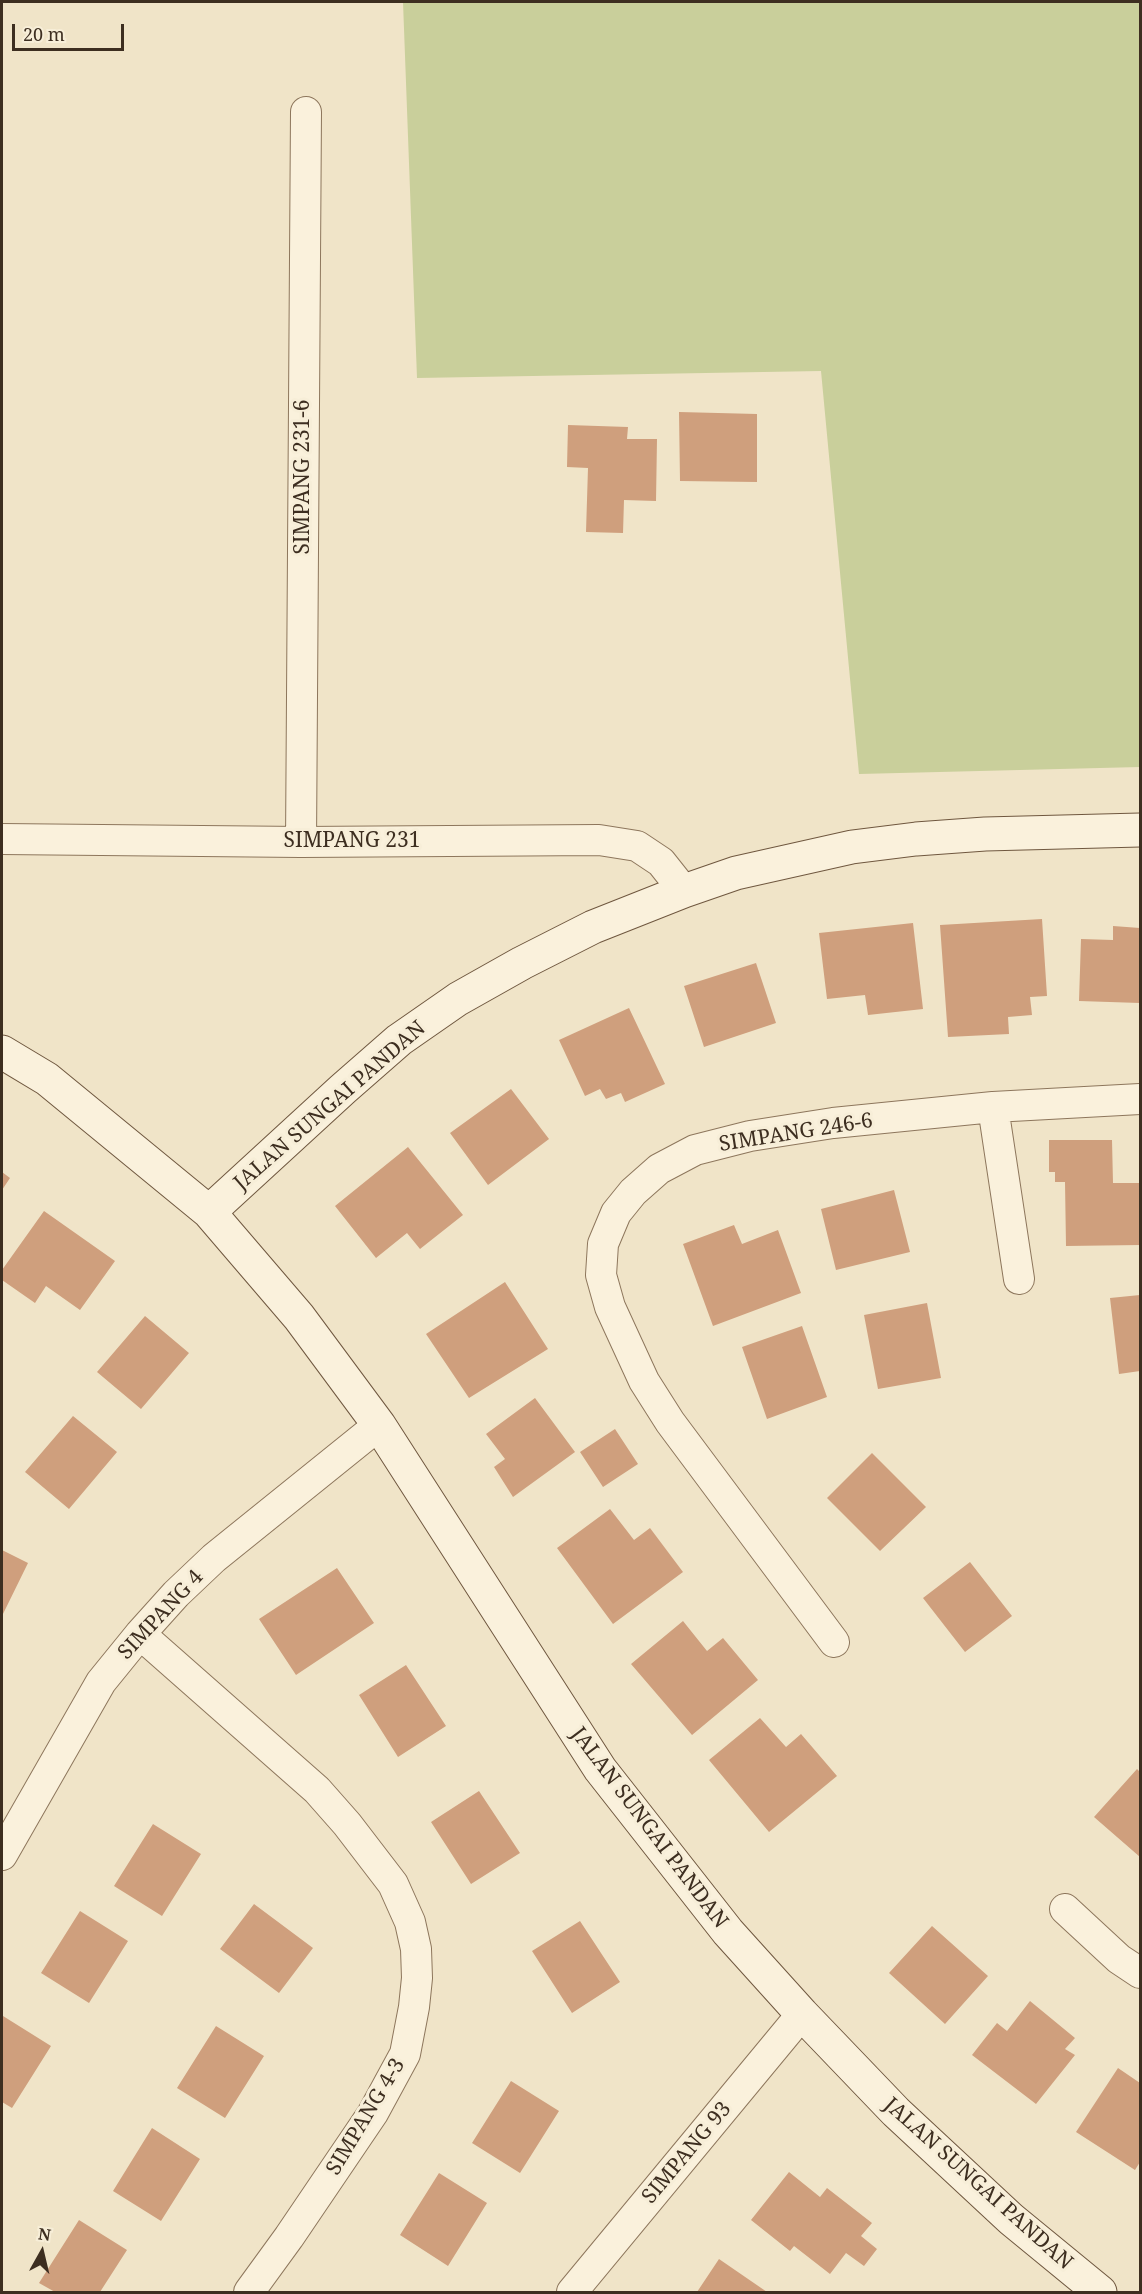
<!DOCTYPE html>
<style>
body{margin:0}
#map{position:relative;width:1142px;height:2294px;overflow:hidden;background:#f0e4c8;font-family:"Noto Serif",serif}
canvas{display:block}
.frame{position:absolute;inset:0;border:3px solid #3d2e20;pointer-events:none}
.north{position:absolute;left:12px;top:2222px;width:60px;height:60px;-webkit-text-stroke:4px #f7eed8;paint-order:stroke;rotate:8deg;font-size:16px;font-weight:700;line-height:24px;text-align:center;color:#3d2e20}
.north::after{content:'';display:block;margin:auto;width:21px;height:27px;background:#3d2e20;clip-path:polygon(50% 0,100% 100%,50% 72%,0 100%)}
.scale{position:absolute;left:12px;top:24px;width:112px;height:27px;box-sizing:border-box;border:3px solid #3d2e20;border-top:0;padding-left:8px;font-size:18px;line-height:21px;white-space:nowrap;color:#3d2e20;-webkit-text-stroke:4px #f7eed8;paint-order:stroke}
</style>
<div id="map">
<canvas width="1142" height="2294"></canvas>
<div class="frame"></div>
<div class="north">N</div>
<div class="scale">20 m</div>
</div>
<script>
const ctx = document.querySelector('canvas').getContext('2d');
ctx.lineJoin = 'round';
function paint(path, color) { ctx.fillStyle = color; ctx.fill(path, 'evenodd'); }
const toPath = rows => new Path2D(rows.map(r => 'M' + r).join(''));
function strokePath(path, color, width, dash) { ctx.strokeStyle = color; ctx.lineWidth = width; ctx.lineCap = dash ? 'butt' : 'round'; ctx.setLineDash(dash || []); ctx.stroke(path); }
function label(font, color, halo, rows, align = 'center') {
  ctx.font = font + ' "Noto Serif",serif'; ctx.lineWidth = 6; ctx.setLineDash([]); ctx.textBaseline = 'middle'; ctx.strokeStyle = halo; ctx.fillStyle = color; for (const [text, x, y, turn = 0] of rows) {
    ctx.save(); ctx.translate(x, y); ctx.rotate((+turn || 0) * Math.PI / 180); ctx.textAlign = isNaN(turn) ? turn : align; if (halo) ctx.strokeText(text, 0, 0); ctx.fillText(text, 0, 0); ctx.restore();
  }
}
const green = toPath([
 [403,2,1140,2,1140,767,859,774,821,371,417,378]
]);
const building = toPath([
 [679,412,757,414,757,482,680,481],
 [568,425,628,427,627,439,657,439,656,501,624,500,623,533,586,532,588,468,567,467],
 [1042,919,1047,996,1030,997,1032,1015,1008,1017,1009,1034,948,1037,940,925],
 [913,923,923,1009,868,1015,865,995,827,999,819,933],
 [1113,926,1140,928,1140,1003,1079,1001,1081,939,1113,940],
 [756,963,776,1023,704,1047,684,986],
 [629,1008,665,1084,625,1102,621,1093,606,1099,600,1089,585,1096,559,1040],
 [511,1089,549,1139,488,1185,450,1133],
 [1049,1140,1112,1140,1113,1183,1140,1183,1140,1245,1066,1246,1065,1182,1055,1182,1055,1172,1049,1172],
 [408,1147,463,1215,420,1249,407,1233,376,1258,335,1206],
 [2,1172,10,1178,2,1190],
 [894,1190,910,1252,836,1270,821,1209],
 [44,1211,115,1261,80,1310,46,1286,35,1303,2,1280,2,1270],
 [734,1225,742,1244,778,1230,801,1293,713,1326,683,1244],
 [505,1282,548,1349,469,1398,426,1334],
 [1140,1295,1140,1371,1119,1374,1110,1298],
 [927,1303,941,1378,878,1389,864,1315],
 [145,1316,189,1353,141,1409,97,1372],
 [802,1326,827,1397,767,1419,742,1347],
 [535,1398,575,1452,513,1497,494,1467,505,1459,486,1434],
 [73,1416,117,1452,69,1509,25,1472],
 [615,1429,638,1464,603,1487,580,1452],
 [872,1453,926,1507,880,1551,827,1498],
 [610,1509,634,1540,650,1528,683,1572,613,1624,557,1548],
 [2,1550,28,1563,2,1616],
 [970,1562,1012,1616,965,1652,923,1598],
 [337,1568,374,1623,296,1675,259,1619],
 [683,1621,707,1651,723,1638,758,1680,692,1735,631,1664],
 [406,1665,446,1726,398,1757,359,1695],
 [760,1718,786,1747,801,1734,837,1776,769,1832,709,1760],
 [1137,1769,1140,1772,1140,1857,1094,1817],
 [479,1791,520,1853,471,1884,431,1822],
 [153,1824,201,1854,162,1916,114,1886],
 [254,1904,313,1948,279,1993,220,1949],
 [80,1911,128,1941,89,2003,41,1973],
 [580,1921,620,1982,572,2013,532,1951],
 [932,1926,988,1976,945,2024,889,1973],
 [1030,2001,1075,2038,1065,2049,1075,2055,1036,2104,972,2055,997,2023,1007,2031],
 [3,2016,51,2046,12,2108,2,2102,2,2019],
 [216,2026,264,2056,225,2118,177,2088],
 [1118,2068,1140,2083,1140,2162,1135,2170,1076,2132],
 [511,2081,559,2111,520,2173,472,2143],
 [152,2128,200,2159,161,2221,113,2191],
 [789,2172,820,2197,827,2188,872,2223,861,2236,877,2249,864,2266,846,2253,830,2274,794,2246,790,2251,751,2220],
 [439,2173,487,2203,448,2266,400,2235],
 [79,2220,127,2250,100,2292,55,2292,39,2283],
 [719,2259,767,2292,697,2292]
]);
const street = toPath([
 [2,839,301,842,599,840,637,846,661,862,684,891],
 [301,842,306,112],
 [993,1107,1019,1279],
 [140,1634,317,1790,347,1824,393,1884,410,1922,416,1949,417,1978,414,2007,405,2054,373,2113,289,2237,249,2292],
 [834,1642,670,1422,644,1381,610,1307,601,1275,603,1244,616,1213,633,1192,659,1169,695,1150,750,1136,833,1123,993,1107,1140,1099],
 [2,1855,101,1682,140,1634,176,1594,214,1558,379,1425],
 [1065,1909,1119,1959,1140,1973],
 [572,2292,802,2014]
]);
const secondary = toPath([
 [2,1052,47,1079,209,1212,299,1317,379,1425,600,1769,728,1932,802,2014,896,2112,1011,2219,1100,2292],
 [209,1212,343,1089,399,1040,458,999,522,963,593,927,684,891,736,873,852,847,916,839,985,834,1140,830]
]);
const streetNames = [
 ["SIMPANG 231-6",303,477,-90],
 ["SIMPANG 231",352,841],
 ["JALAN SUNGAI PANDAN",330,1106,-41],
 ["SIMPANG 246-6",796,1133,-9],
 ["SIMPANG 4",161,1615,-47],
 ["JALAN SUNGAI PANDAN",649,1828,53],
 ["SIMPANG 4-3",366,2117,-59],
 ["SIMPANG 93",687,2153,-50],
 ["JALAN SUNGAI PANDAN",978,2184,42]
];
paint(green, '#c9cf9b');
paint(building, '#cf9f7d');
strokePath(street, '#8d765c', 32);
strokePath(secondary, '#6f573f', 35);
strokePath(street, '#faf1dc', 30);
strokePath(secondary, '#faf1dc', 33);
label('21px', '#3d2e20', '#f7eed8', streetNames);
</script>
